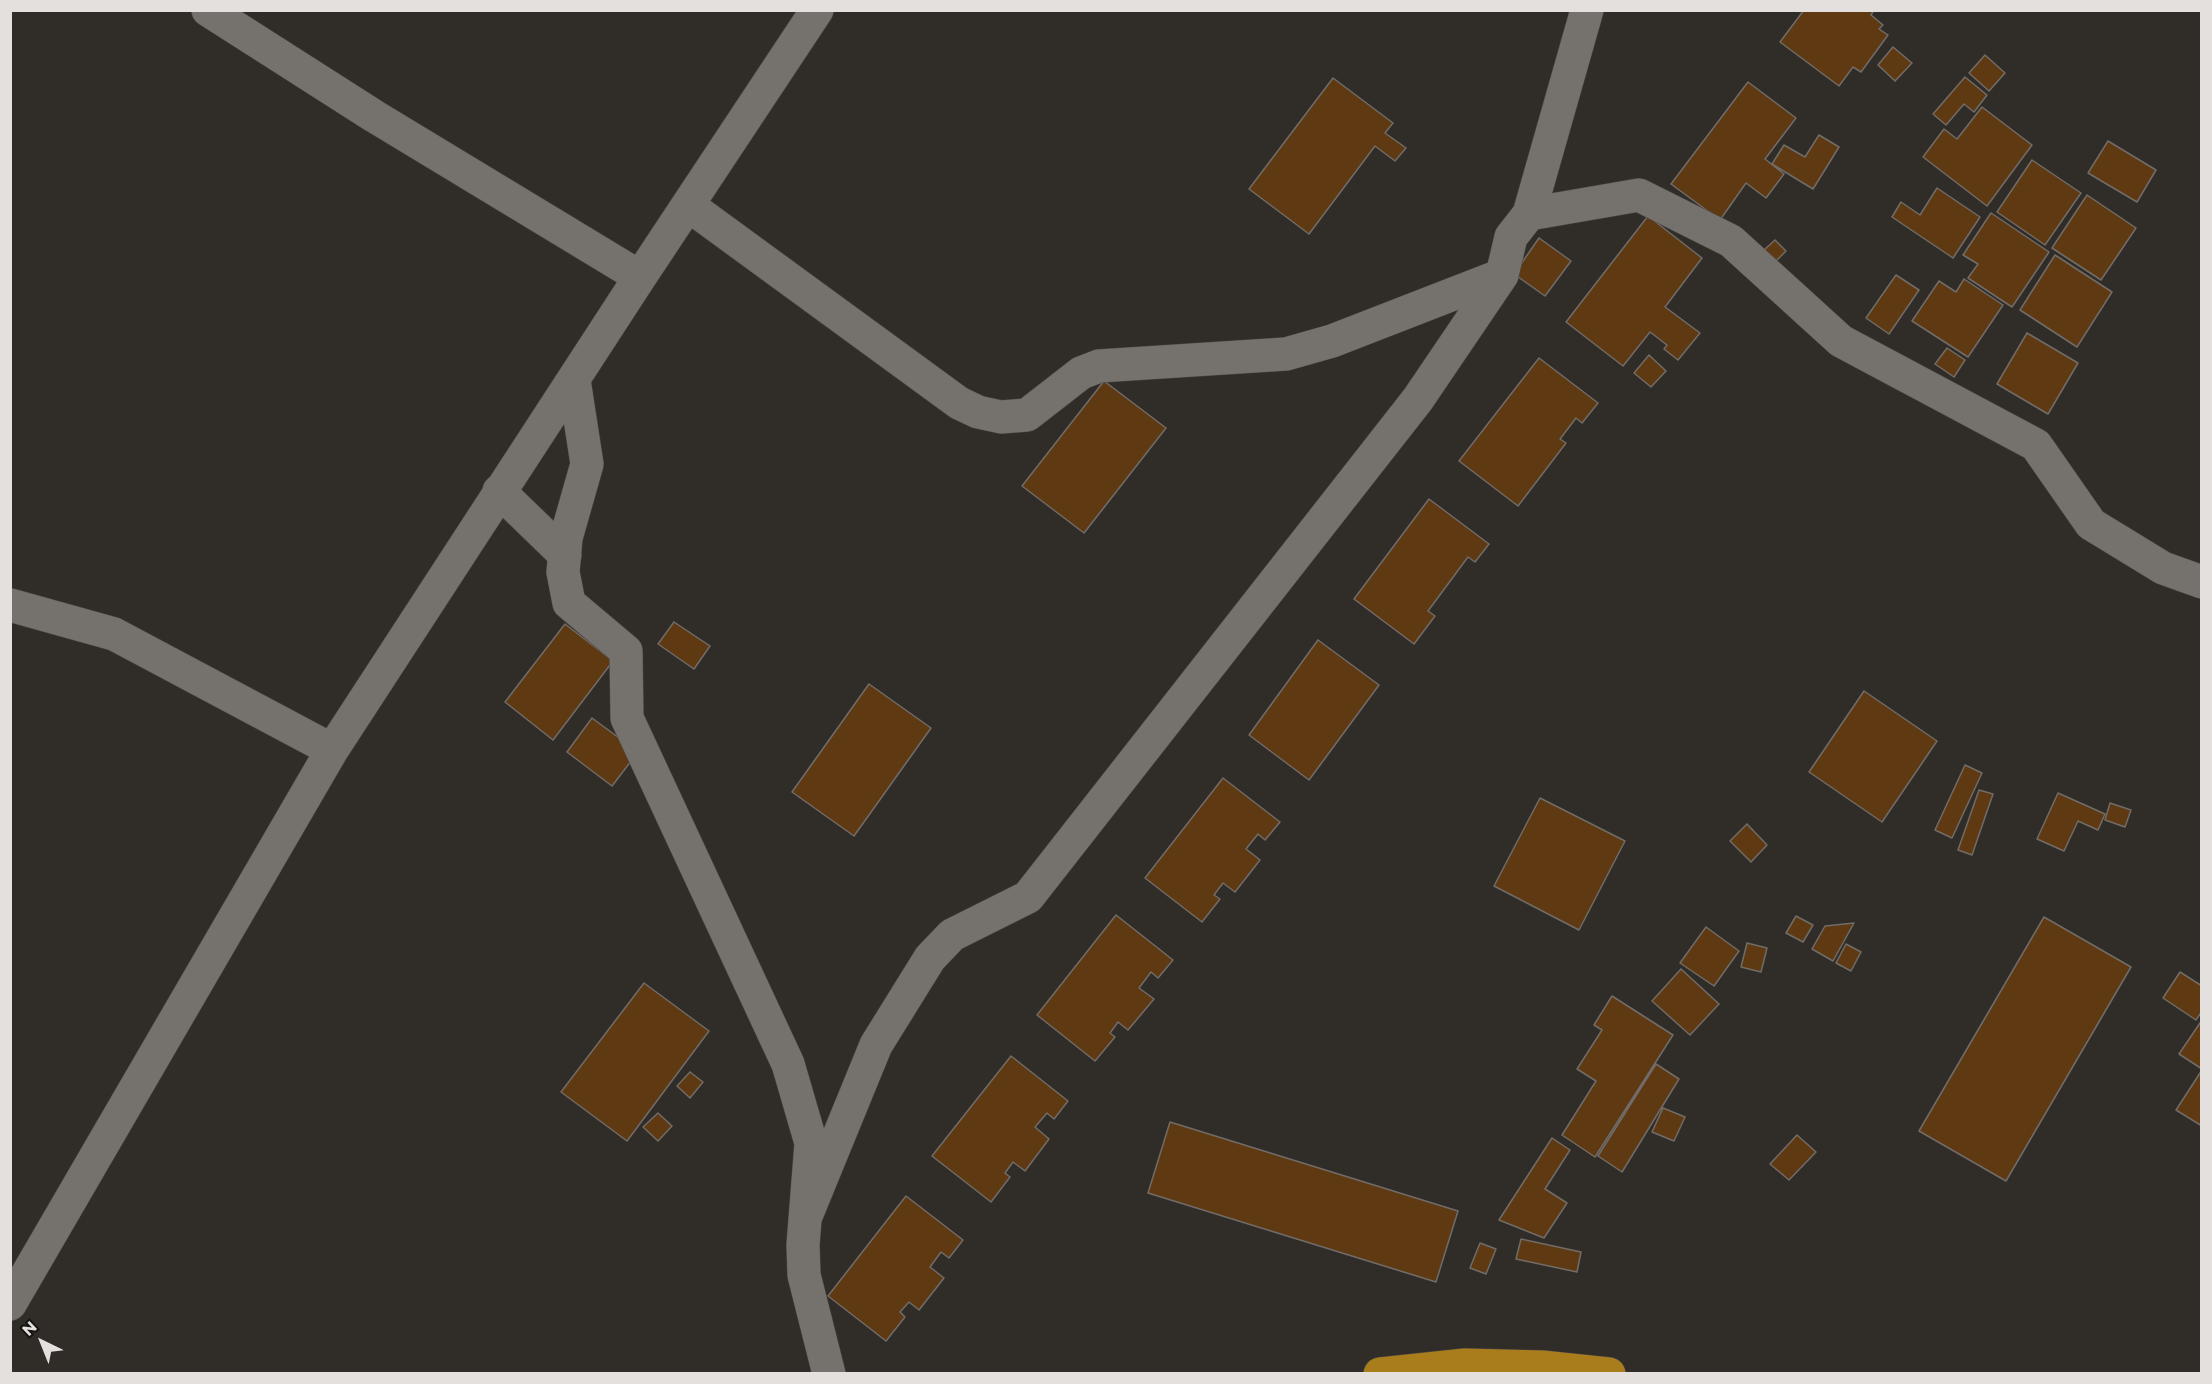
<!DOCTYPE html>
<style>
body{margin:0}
#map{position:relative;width:2212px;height:1384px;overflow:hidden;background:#302d29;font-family:Montserrat,sans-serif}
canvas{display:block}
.frame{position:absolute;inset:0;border:12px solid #e3e0de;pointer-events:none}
.north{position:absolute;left:12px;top:1312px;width:60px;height:60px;-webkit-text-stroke:4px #171514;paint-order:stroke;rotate:317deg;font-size:16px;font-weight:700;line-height:24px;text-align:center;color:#e3e0de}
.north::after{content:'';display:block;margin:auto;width:21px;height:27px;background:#e3e0de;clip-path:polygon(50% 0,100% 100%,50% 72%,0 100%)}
</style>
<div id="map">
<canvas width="2212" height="1384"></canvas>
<div class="frame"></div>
<div class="north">N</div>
</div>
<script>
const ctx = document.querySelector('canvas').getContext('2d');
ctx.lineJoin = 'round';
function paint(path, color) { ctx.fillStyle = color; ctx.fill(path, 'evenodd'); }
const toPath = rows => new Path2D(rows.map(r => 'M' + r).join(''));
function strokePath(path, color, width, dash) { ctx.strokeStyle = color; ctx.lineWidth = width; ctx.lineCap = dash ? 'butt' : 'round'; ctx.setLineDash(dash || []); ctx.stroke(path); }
const building = toPath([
 [1804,10,1874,10,1871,15,1883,25,1879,29,1888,35,1861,72,1853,67,1839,86,1780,42,1804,10],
 [1893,47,1912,63,1895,81,1878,65,1893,47],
 [1985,55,2005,73,1989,91,1969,73,1985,55],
 [1965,77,1987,95,1974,112,1964,104,1946,125,1933,114,1965,77],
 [1333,78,1393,123,1385,133,1406,148,1395,161,1375,146,1309,234,1249,189,1333,78],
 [1748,82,1796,118,1765,159,1784,174,1766,198,1746,183,1720,220,1671,184,1748,82],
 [1982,107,2032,145,1987,206,1923,157,1944,129,1957,139,1982,107],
 [1819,135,1839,147,1813,189,1772,164,1784,145,1805,157,1819,135],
 [2108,141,2156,170,2137,202,2088,173,2108,141],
 [2032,160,2081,193,2045,245,1997,212,2032,160],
 [1937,188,1980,217,1953,258,1892,217,1901,202,1920,215,1937,188],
 [2087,195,2136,228,2101,280,2052,248,2087,195],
 [1991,213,2049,252,2012,307,1968,278,1978,264,1963,255,1991,213],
 [1648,216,1702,258,1665,307,1700,333,1678,360,1664,349,1667,345,1650,332,1623,366,1566,322,1648,216],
 [1539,238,1571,261,1545,296,1514,274,1539,238],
 [1775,240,1786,251,1775,262,1764,250,1775,240],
 [2055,255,2112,292,2077,347,2020,310,2055,255],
 [1896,275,1919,290,1889,334,1866,318,1896,275],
 [1964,279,2003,305,1968,357,1912,321,1939,281,1956,292,1964,279],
 [2027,333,2078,363,2048,414,1997,384,2027,333],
 [1947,348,1965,360,1954,377,1935,364,1947,348],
 [1649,355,1666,371,1651,387,1634,373,1649,355],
 [1539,358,1598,403,1582,423,1576,418,1560,439,1566,443,1518,506,1459,461,1539,358],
 [1104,381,1166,428,1084,533,1022,486,1104,381],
 [1429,499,1489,544,1475,562,1468,557,1428,611,1435,616,1414,644,1354,599,1429,499],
 [674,622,710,646,694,669,658,644,674,622],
 [565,624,613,661,553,740,505,702,565,624],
 [1318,640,1379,685,1309,780,1249,735,1318,640],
 [869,684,931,728,854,836,792,792,869,684],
 [1864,691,1937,741,1882,822,1809,772,1864,691],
 [592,718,638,752,612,786,567,752,592,718],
 [1965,765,1982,773,1952,838,1935,830,1965,765],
 [1223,778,1280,822,1265,840,1258,834,1246,849,1260,860,1235,892,1223,883,1214,895,1220,899,1202,922,1145,878,1223,778],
 [1979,790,1993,794,1972,855,1958,850,1979,790],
 [2058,793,2105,814,2098,830,2078,821,2064,851,2037,839,2058,793],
 [1540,798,1625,841,1579,930,1494,886,1540,798],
 [2110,803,2131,810,2125,827,2105,820,2110,803],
 [1747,824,1767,845,1751,862,1730,841,1747,824],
 [1116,915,1173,960,1158,978,1151,972,1139,988,1154,999,1128,1030,1118,1022,1110,1033,1115,1037,1095,1061,1037,1015,1116,915],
 [1796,916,1813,925,1803,942,1786,933,1796,916],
 [2044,917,2131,967,2006,1181,1919,1131,2044,917],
 [1854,923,1833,961,1812,949,1825,926,1854,923],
 [1706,927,1739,951,1714,986,1680,963,1706,927],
 [1747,943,1767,948,1761,972,1741,967,1747,943],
 [1846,944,1861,952,1851,971,1836,963,1846,944],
 [1681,969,1719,1004,1690,1035,1652,1001,1681,969],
 [2180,972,2202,986,2202,1011,2196,1020,2163,998,2180,972],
 [644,983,709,1031,627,1141,561,1092,644,983],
 [1612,996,1673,1035,1595,1157,1562,1135,1596,1081,1577,1069,1602,1030,1594,1025,1612,996],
 [2202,1020,2202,1069,2179,1054,2202,1020],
 [1011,1056,1068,1101,1054,1119,1047,1113,1035,1127,1049,1139,1025,1171,1013,1162,1005,1173,1010,1177,991,1202,932,1156,1011,1056],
 [1656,1064,1679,1079,1622,1172,1598,1156,1656,1064],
 [2202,1070,2202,1126,2176,1110,2202,1070],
 [690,1072,703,1082,690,1098,677,1086,690,1072],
 [1663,1108,1685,1117,1674,1141,1652,1132,1663,1108],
 [658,1113,672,1126,658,1141,643,1127,658,1113],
 [1170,1122,1458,1211,1436,1282,1148,1193,1170,1122],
 [1797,1135,1816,1152,1789,1180,1770,1164,1797,1135],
 [1552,1138,1570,1150,1545,1189,1567,1203,1544,1238,1499,1220,1552,1138],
 [906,1196,963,1240,949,1258,941,1252,930,1267,944,1278,919,1310,909,1302,900,1312,905,1317,886,1341,828,1296,906,1196],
 [1521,1239,1581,1252,1577,1272,1516,1259,1521,1239],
 [1480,1243,1496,1249,1486,1274,1470,1268,1480,1243]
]);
const minor = toPath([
 [208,10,374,116,640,277],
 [688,205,959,403,978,412,1001,417,1027,415,1081,373,1099,366,1286,354,1332,341,1502,275],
 [1529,214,1639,195,1731,241,1841,341,2036,445,2091,524,2163,568,2202,582],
 [574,380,587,464,566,538,563,572,569,603,626,651,627,718,788,1064,811,1143,803,1245,804,1275,829,1374],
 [499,491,565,555],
 [10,605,114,634,332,750],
 [806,1216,876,1045,930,958,952,935,1028,897,1418,399,1502,275,1511,237,1529,214,1587,10],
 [10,1304,332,750,640,277,817,10]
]);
const highway = toPath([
 [1380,1374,1465,1365,1542,1367,1609,1374]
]);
paint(building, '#5f3912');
strokePath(building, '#716c68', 1.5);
strokePath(minor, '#4d4a47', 34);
strokePath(highway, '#4d4a47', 34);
strokePath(minor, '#75716c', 33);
strokePath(highway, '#aa7d1c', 33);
</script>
